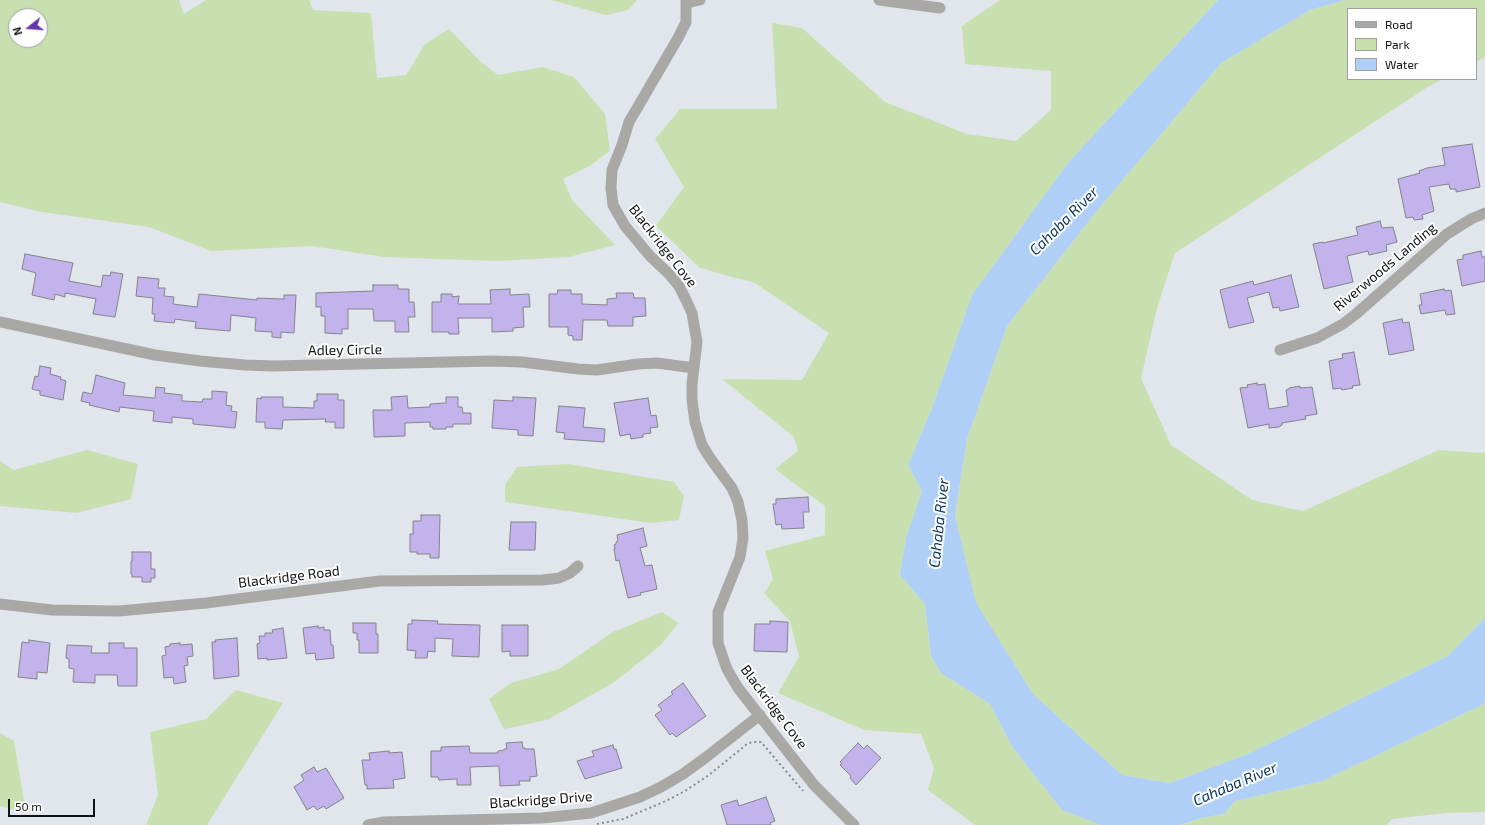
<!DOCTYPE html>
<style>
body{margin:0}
#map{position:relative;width:1485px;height:825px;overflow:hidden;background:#e0e6ec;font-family:"Exo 2",sans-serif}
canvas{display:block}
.legend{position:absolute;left:1347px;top:8px;width:130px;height:72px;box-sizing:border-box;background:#fff;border:1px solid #9fa0a1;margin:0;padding:5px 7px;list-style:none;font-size:12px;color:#101214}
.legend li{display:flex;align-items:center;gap:8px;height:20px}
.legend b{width:20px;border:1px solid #9fa0a1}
.north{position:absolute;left:8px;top:8px;width:40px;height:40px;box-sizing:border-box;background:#fff;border:1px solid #9fa0a1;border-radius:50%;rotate:253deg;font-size:11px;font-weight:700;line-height:16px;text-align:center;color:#101214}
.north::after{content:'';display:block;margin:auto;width:14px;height:18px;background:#6635ad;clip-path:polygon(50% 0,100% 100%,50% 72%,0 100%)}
.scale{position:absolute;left:8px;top:799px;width:87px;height:18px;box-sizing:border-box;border:2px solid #101214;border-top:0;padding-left:5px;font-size:12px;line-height:14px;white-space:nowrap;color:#101214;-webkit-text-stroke:3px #fff;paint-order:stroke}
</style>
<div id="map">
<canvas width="1485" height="825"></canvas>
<ul class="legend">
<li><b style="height:5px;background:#a9a8a5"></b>Road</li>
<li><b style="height:11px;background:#c8dfb0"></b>Park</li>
<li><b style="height:11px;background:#afcff6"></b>Water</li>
</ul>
<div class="north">N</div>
<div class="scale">50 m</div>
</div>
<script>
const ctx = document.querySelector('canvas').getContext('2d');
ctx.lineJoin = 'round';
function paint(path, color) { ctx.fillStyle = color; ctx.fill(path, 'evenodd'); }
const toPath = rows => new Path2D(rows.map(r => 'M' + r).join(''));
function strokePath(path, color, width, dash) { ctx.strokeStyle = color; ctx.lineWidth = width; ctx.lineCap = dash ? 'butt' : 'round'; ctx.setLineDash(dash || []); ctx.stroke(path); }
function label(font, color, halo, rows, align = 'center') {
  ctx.font = font + ' "Exo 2",sans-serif'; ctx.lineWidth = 4; ctx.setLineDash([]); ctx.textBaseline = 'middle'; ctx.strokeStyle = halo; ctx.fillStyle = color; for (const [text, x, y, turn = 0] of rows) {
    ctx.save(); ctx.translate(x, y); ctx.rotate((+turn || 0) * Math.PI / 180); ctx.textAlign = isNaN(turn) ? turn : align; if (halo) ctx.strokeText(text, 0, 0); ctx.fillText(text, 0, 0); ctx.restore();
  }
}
const green = toPath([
 [0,0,179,0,184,14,206,0,309,0,313,10,371,13,377,78,406,75,425,44,449,29,480,61,498,75,543,67,574,77,605,114,610,151,591,165,563,179,572,200,615,245,569,257,496,261,384,257,312,246,211,251,149,227,42,212,0,202],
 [16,16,40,16,40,40,16,40],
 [551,0,637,0,628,10,606,15],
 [1000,0,1218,0,1068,163,972,295,932,408,908,465,922,491,906,538,900,575,925,604,931,656,941,673,990,704,1013,748,1062,810,1101,825,975,825,928,790,934,768,921,734,864,730,778,693,799,657,790,621,764,593,773,579,765,551,825,535,825,506,775,469,798,451,794,437,722,379,802,380,829,333,755,283,700,268,656,226,684,187,655,139,680,109,777,109,772,23,802,28,885,102,967,134,1016,141,1051,110,1051,71,965,64,962,26],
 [1345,0,1485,0,1485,57,1476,62,1476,9,1348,9,1348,79,1443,79,1426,88,1175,253,1157,308,1141,378,1171,445,1252,500,1303,511,1439,450,1483,453,1485,451,1485,618,1448,656,1248,754,1170,783,1122,775,1033,694,976,604,955,515,967,439,1007,326,1095,213,1221,63,1310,10],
 [87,450,138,464,131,499,77,513,0,506,0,461,14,470],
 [568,464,674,482,684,496,679,520,651,523,505,502,505,485,517,467],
 [662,612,678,623,661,645,613,683,547,720,504,729,489,699,511,683,559,669,613,632],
 [236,690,283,703,207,825,146,825,158,795,150,732,206,719],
 [1485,702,1485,812,1446,813,1392,819,1387,825,1180,825,1201,818,1224,814,1235,801,1322,781,1482,705],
 [0,733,14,741,26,813,0,806]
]);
const water = toPath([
 [1218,0,1345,0,1310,10,1221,63,1095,213,1007,326,967,439,955,515,976,603,1033,694,1122,775,1170,783,1248,754,1448,656,1485,618,1485,702,1482,705,1322,781,1235,801,1224,814,1201,818,1180,825,1101,825,1062,810,1013,748,990,704,941,673,931,656,925,604,900,575,906,538,922,491,908,465,932,408,972,295,1068,163]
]);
const building = toPath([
 [1472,144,1480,187,1456,192,1456,189,1450,189,1449,184,1429,187,1434,211,1422,215,1423,219,1414,220,1413,217,1406,218,1398,179,1420,173,1419,171,1427,168,1445,165,1442,148,1472,144],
 [1380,221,1382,228,1393,227,1397,242,1386,245,1387,251,1369,255,1368,251,1347,256,1353,282,1324,289,1313,244,1323,242,1323,243,1358,235,1356,227,1380,221],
 [1481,251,1482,257,1485,257,1485,281,1462,286,1457,260,1463,259,1463,255,1481,251],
 [25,254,73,263,69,281,101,287,103,275,110,276,111,272,123,274,115,317,93,314,96,299,65,293,65,297,55,294,54,300,32,295,36,273,22,269,25,254],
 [1291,275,1299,307,1280,311,1279,307,1273,308,1269,292,1247,298,1254,322,1229,328,1220,290,1253,281,1254,285,1291,275],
 [138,277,159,279,158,288,165,288,164,296,174,297,173,304,197,307,199,294,257,300,257,298,284,299,284,295,296,295,294,333,281,332,281,338,272,337,272,332,255,331,256,318,231,315,230,331,195,328,196,322,175,319,174,323,154,321,155,314,152,314,153,298,136,296,138,277],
 [373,285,398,285,398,289,409,289,409,302,414,302,415,317,408,317,409,332,395,332,395,321,374,321,373,309,348,309,348,329,342,329,342,334,325,333,325,316,321,316,321,307,316,307,316,293,373,291,373,285],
 [510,289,510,295,529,294,530,307,523,307,524,327,513,328,513,331,492,332,492,318,458,318,459,334,449,334,449,332,432,332,432,302,441,302,441,294,452,294,452,297,459,296,458,304,491,304,490,290,510,289],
 [1444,289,1445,291,1451,290,1455,314,1446,315,1445,310,1421,314,1419,305,1422,305,1420,294,1444,289],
 [558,290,571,290,571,294,582,294,582,304,607,305,607,299,617,298,616,293,633,293,634,298,645,298,646,316,633,317,633,326,608,326,607,320,583,320,582,340,573,340,573,336,568,335,568,327,549,327,549,294,557,294,558,290],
 [1402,319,1403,323,1409,322,1414,350,1389,355,1383,323,1402,319],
 [1354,352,1360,385,1352,386,1353,388,1342,390,1341,388,1333,389,1329,361,1343,358,1342,354,1354,352],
 [40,366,51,368,50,374,61,377,60,379,66,381,63,400,40,395,40,391,32,389,35,376,38,377,40,366],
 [96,375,125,383,123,395,155,398,156,387,165,388,164,393,182,395,182,401,202,402,203,399,212,399,212,391,227,392,226,405,232,406,231,411,237,412,235,428,193,424,193,419,172,417,172,423,153,421,154,411,120,407,119,412,89,405,90,403,81,401,83,392,92,394,96,375],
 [1257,383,1257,385,1265,384,1269,409,1288,406,1288,404,1286,390,1289,389,1289,388,1300,386,1300,388,1312,387,1317,414,1305,416,1306,419,1282,423,1282,425,1279,427,1269,428,1269,424,1248,428,1240,388,1248,387,1247,385,1257,383],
 [317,394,338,394,338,400,344,400,344,428,335,428,335,422,325,422,326,419,283,420,282,429,265,428,265,422,256,422,257,398,261,399,261,397,283,397,283,407,314,408,314,401,317,401,317,394],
 [407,396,408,408,430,407,430,404,446,403,446,397,458,397,458,407,462,407,463,413,471,413,471,424,453,424,453,427,446,427,446,429,433,429,433,427,430,427,430,422,405,423,405,436,374,437,373,410,392,410,391,397,407,396],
 [513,397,536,398,533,436,518,435,518,430,492,428,494,400,513,401,513,397],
 [648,398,651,416,656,415,658,427,650,428,651,433,643,434,643,437,631,439,630,434,620,436,614,403,648,398],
 [559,406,585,408,583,427,605,429,604,442,564,439,565,433,556,432,559,406],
 [808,497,809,512,803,512,804,528,782,529,781,524,776,525,773,504,776,504,776,499,808,497],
 [421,515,440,515,439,558,430,558,430,554,417,554,417,552,410,552,410,534,413,534,413,521,421,521,421,515],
 [511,522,536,522,535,550,509,550,511,522],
 [643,528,647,546,640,548,645,566,652,565,657,589,640,593,641,595,628,598,619,560,616,561,614,549,615,549,614,545,616,544,616,542,618,541,617,535,643,528],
 [132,552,151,552,151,569,155,569,155,578,151,578,151,582,142,582,142,577,132,577,132,574,131,574,131,561,132,561,132,552],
 [412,620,438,621,437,624,480,625,479,657,452,656,453,639,435,638,435,652,428,651,427,658,415,658,416,651,407,650,408,624,412,624,412,620],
 [770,621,788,622,787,652,754,651,755,624,770,624,770,621],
 [353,623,376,623,376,634,378,634,378,653,359,653,359,640,357,640,357,633,353,633,353,623],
 [502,625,528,625,528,656,510,656,510,651,502,652,502,625],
 [318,626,318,628,324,627,324,630,330,630,331,645,333,645,334,658,316,660,315,653,306,654,303,628,318,626],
 [283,628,287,658,267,660,267,658,258,659,257,644,260,643,259,636,265,636,265,633,273,633,272,630,283,628],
 [237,638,239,676,214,679,212,642,216,642,215,640,237,638],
 [29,640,50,643,47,673,37,672,37,679,18,677,22,642,29,643,29,640],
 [109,643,124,643,124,648,137,648,137,686,118,686,117,675,95,675,95,683,73,682,74,669,69,668,69,659,66,658,67,645,92,646,91,653,109,653,109,643],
 [180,643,180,645,192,644,193,656,187,657,188,665,184,666,186,682,174,684,173,677,164,678,162,656,166,655,165,647,170,646,170,644,180,643],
 [683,683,706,716,676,737,672,733,670,735,655,715,662,710,658,705,673,694,671,692,683,683],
 [522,742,523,748,525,748,525,749,534,749,537,776,530,777,530,781,519,781,520,785,500,786,499,766,470,767,471,785,457,785,457,779,439,780,438,777,431,777,431,751,441,751,441,747,469,746,470,753,498,753,498,751,504,750,504,749,507,749,506,743,522,742],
 [858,743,864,749,867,745,881,758,856,785,850,778,851,776,840,765,842,764,840,762,858,743],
 [613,745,614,749,616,749,622,768,585,779,577,761,594,756,592,751,613,745],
 [389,751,389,753,402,752,405,778,393,780,394,788,367,789,367,785,365,785,362,760,370,760,369,753,389,751],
 [314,767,317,772,326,768,344,798,326,809,324,806,317,810,314,806,307,810,294,787,304,780,301,775,314,767],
 [766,797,775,821,770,823,771,825,727,825,721,805,737,800,739,806,766,797]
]);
const path = toPath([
 [597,824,623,819,666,801,685,791,709,775,747,744,752,742,761,742,803,791]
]);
const street = toPath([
 [686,0,686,22,678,38,629,122,622,145,612,170,611,188,613,205,625,226,650,256,669,274,679,286,686,300,692,313,697,342,692,384,692,400,695,422,702,445,710,458,732,488,738,502,742,520,743,538,740,557,718,612,718,643,722,655,727,669,738,688,814,785,854,825],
 [879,0,940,8],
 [687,3,700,0],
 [0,322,155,355,200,361,245,365,273,366,493,361,522,362,578,369,597,370,638,364,657,363,694,368],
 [1280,350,1317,338,1343,324,1356,314,1447,234,1471,219,1485,213],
 [0,604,52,610,119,611,206,603,380,581,543,580,559,578,570,573,578,566],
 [368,825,384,822,542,818,591,813,640,797,661,787,683,774,705,758,760,715]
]);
const streetNames = [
 ["Blackridge Cove",663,246,52],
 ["Riverwoods Landing",1385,267,-40],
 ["Adley Circle",345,350,-1],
 ["Blackridge Road",289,577,-7],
 ["Blackridge Cove",774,707,53],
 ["Blackridge Drive",541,800,-4]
];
const waterNames = [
 ["Cahaba River",1064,221,-45],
 ["Cahaba River",939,523,-84],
 ["Cahaba River",1235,784,-23]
];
paint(green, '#c8dfb0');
paint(water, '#afcff6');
paint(building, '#c3b3ec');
strokePath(building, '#848389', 1);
strokePath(path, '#878b8f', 2, [2, 3]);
strokePath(street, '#a9a8a5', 11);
label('14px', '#101214', '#fff', streetNames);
label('italic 15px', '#0a3560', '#fff', waterNames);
</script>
